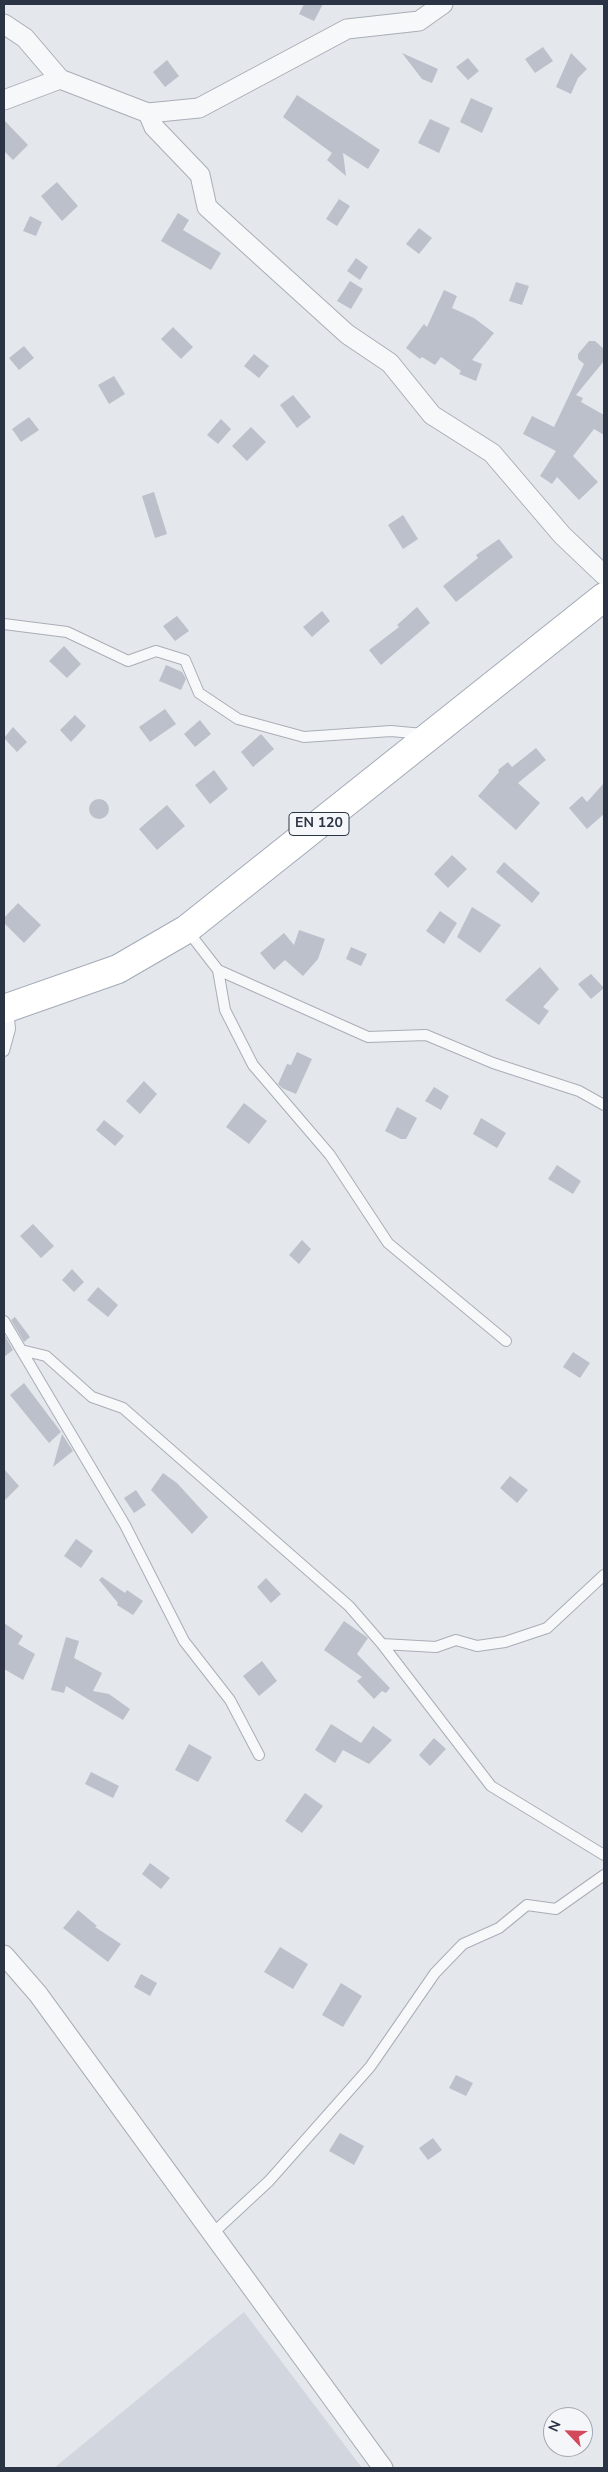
<!DOCTYPE html>
<style>
body{margin:0}
#map{position:relative;width:608px;height:2472px;overflow:hidden;background:#e4e7ec;font-family:"Nunito Sans",sans-serif}
canvas{display:block}
.frame{position:absolute;inset:0;border:5px solid #2b3445;pointer-events:none}
.north{position:absolute;left:543px;top:2407px;width:50px;height:50px;box-sizing:border-box;background:#f4f6f9;border:1px solid #a4a8b1;border-radius:50%;rotate:294deg;font-size:14px;font-weight:700;line-height:20px;text-align:center;color:#2b3445}
.north::after{content:'';display:block;margin:auto;width:18px;height:22px;background:#d1495b;clip-path:polygon(50% 0,100% 100%,50% 72%,0 100%)}
</style>
<div id="map">
<canvas width="608" height="2472"></canvas>
<div class="frame"></div>
<div class="north">N</div>
</div>
<script>
const ctx = document.querySelector('canvas').getContext('2d');
ctx.lineJoin = 'round';
function paint(path, color) { ctx.fillStyle = color; ctx.fill(path, 'evenodd'); }
const toPath = rows => new Path2D(rows.map(r => 'M' + r).join(''));
function strokePath(path, color, width, dash) { ctx.strokeStyle = color; ctx.lineWidth = width; ctx.lineCap = dash ? 'butt' : 'round'; ctx.setLineDash(dash || []); ctx.stroke(path); }
function label(font, color, halo, rows, align = 'center') {
  ctx.font = font + ' "Nunito Sans",sans-serif'; ctx.lineWidth = 5; ctx.setLineDash([]); ctx.textBaseline = 'middle'; ctx.strokeStyle = halo; ctx.fillStyle = color; for (const [text, x, y, turn = 0] of rows) {
    ctx.save(); ctx.translate(x, y); ctx.rotate((+turn || 0) * Math.PI / 180); ctx.textAlign = isNaN(turn) ? turn : align; if (halo) ctx.strokeText(text, 0, 0); ctx.fillText(text, 0, 0); ctx.restore();
  }
}
const built = toPath([
 [244,2312,362,2468,54,2468]
]);
const building = toPath([
 [304,4,323,4,314,21,299,14],
 [543,47,553,61,535,73,525,59],
 [402,53,438,69,432,83,422,79],
 [571,53,587,69,578,78,571,94,556,87],
 [468,58,479,71,468,80,456,67],
 [167,60,179,76,165,87,153,72],
 [297,95,380,150,368,169,343,153,346,176,327,160,332,153,283,117],
 [471,98,493,108,482,133,460,122],
 [430,119,450,128,439,153,418,143],
 [4,120,28,145,13,160,4,151],
 [57,182,78,206,62,221,41,196],
 [339,199,350,206,337,226,326,219],
 [178,213,189,220,183,230,221,253,211,270,161,241],
 [30,216,42,222,36,236,23,231],
 [419,228,432,238,419,254,406,244],
 [356,258,368,267,360,280,347,271],
 [350,281,363,289,351,309,337,301],
 [516,282,529,286,522,305,509,301],
 [444,290,457,296,452,308,474,318,494,333,472,360,482,364,476,381,459,374,461,371,441,357,435,365,422,357,420,359,406,348,424,324,427,327],
 [173,327,193,347,181,359,161,339],
 [589,341,595,341,604,349,604,361,576,395,583,398,581,402,604,415,604,435,594,429,573,456,598,482,579,500,557,477,552,484,540,476,556,451,523,434,532,416,554,427,584,364,578,359,578,354],
 [24,346,34,358,19,370,9,358],
 [254,354,269,366,259,378,244,366],
 [114,376,125,394,109,404,98,385],
 [293,395,311,417,297,428,280,405],
 [29,417,39,430,21,442,12,429],
 [221,419,231,429,218,444,207,435],
 [251,427,266,442,247,461,232,446],
 [154,492,167,534,155,538,142,496],
 [403,515,418,539,403,549,388,525],
 [499,539,513,557,456,602,443,586,478,558,476,555],
 [417,607,430,623,381,665,369,650,399,627,397,625],
 [322,611,330,621,312,637,303,627],
 [177,616,189,631,175,641,163,626],
 [64,646,81,664,67,678,49,661],
 [166,665,182,672,186,679,181,690,159,681],
 [165,709,176,724,150,742,139,727],
 [75,715,86,726,71,742,60,730],
 [200,720,211,734,195,747,184,734],
 [13,727,27,742,17,752,4,738],
 [261,734,274,749,253,767,241,752],
 [536,748,546,760,518,783,540,803,516,830,478,796,499,772,498,770,508,762,512,767],
 [214,770,228,789,210,804,195,785],
 [604,783,604,814,587,829,569,808,582,796,587,802],
 '89 809a10 10 0 1 1 20 0a10 10 0 1 1-20 0Z',
 [167,805,185,826,157,850,139,829],
 [452,855,467,869,448,888,434,874],
 [504,862,540,893,532,903,496,872],
 [18,903,41,925,24,943,4,923,4,918],
 [472,907,501,925,480,953,457,937],
 [440,911,457,923,444,944,426,931],
 [299,930,325,939,318,959,303,976,285,960,274,970,260,953,284,933,294,945],
 [351,947,367,954,361,966,346,959],
 [540,967,559,989,543,1007,549,1011,539,1025,505,1000],
 [591,974,604,988,591,999,578,984],
 [297,1052,312,1059,296,1094,282,1088,278,1084,287,1064,291,1065],
 [144,1081,157,1094,140,1114,126,1101],
 [434,1087,449,1096,441,1110,425,1101],
 [244,1103,267,1121,249,1144,226,1127],
 [397,1107,417,1118,406,1139,401,1139,385,1131],
 [481,1118,506,1133,497,1148,473,1134],
 [104,1120,124,1136,115,1146,96,1130],
 [557,1165,581,1181,573,1194,548,1179],
 [33,1224,54,1246,41,1258,20,1236],
 [302,1240,311,1249,299,1264,289,1255],
 [72,1269,84,1282,74,1292,62,1280],
 [98,1287,118,1305,108,1317,87,1300],
 [15,1317,30,1337,24,1342,11,1320],
 [4,1334,13,1350,4,1357],
 [573,1352,590,1363,580,1378,563,1367],
 [24,1383,61,1432,49,1443,10,1395],
 [62,1434,73,1451,53,1467],
 [4,1469,19,1486,4,1501],
 [163,1473,177,1483,208,1517,192,1534,151,1490],
 [510,1476,528,1490,517,1503,500,1488],
 [136,1490,146,1505,134,1513,124,1498],
 [76,1539,93,1551,81,1568,64,1556],
 [102,1577,125,1593,127,1590,143,1601,133,1615,117,1605,118,1603,99,1580],
 [266,1578,281,1594,271,1603,257,1587],
 [344,1621,368,1638,357,1654,390,1688,386,1693,382,1691,374,1699,357,1681,362,1677,324,1650],
 [4,1623,23,1636,18,1644,35,1654,23,1680,4,1669],
 [66,1637,79,1641,74,1658,102,1673,93,1691,109,1694,130,1709,123,1720,66,1686,64,1693,51,1690],
 [262,1661,277,1681,259,1696,243,1676],
 [331,1724,361,1743,373,1726,392,1740,369,1764,343,1750,335,1763,315,1750],
 [434,1738,446,1749,430,1766,419,1755],
 [189,1744,212,1757,198,1782,175,1770],
 [91,1772,119,1786,113,1798,85,1784],
 [305,1793,323,1806,302,1833,285,1821],
 [150,1863,170,1878,161,1889,142,1874],
 [78,1910,97,1926,95,1927,121,1944,108,1962,63,1928],
 [280,1947,308,1964,293,1989,264,1972],
 [141,1974,157,1983,150,1996,134,1987],
 [341,1983,362,1996,343,2027,322,2015],
 [456,2075,473,2083,466,2096,449,2088],
 [340,2133,364,2146,354,2165,329,2151],
 [433,2138,442,2150,428,2160,419,2148]
]);
const service = toPath([
 [4,624,67,632,128,661,156,651,185,660,199,693,238,719,304,737,391,731,423,734],
 [187,930,218,970,368,1037,426,1035,493,1063,579,1091,604,1105],
 [218,970,225,1010,253,1065,330,1155,388,1243,506,1341],
 [4,1051,10,1029,8,1008],
 [4,1321,125,1525,184,1641,230,1700,259,1755],
 [21,1350,46,1356,92,1397,123,1408,349,1606,382,1644,491,1786,604,1855],
 [382,1644,436,1647,456,1640,477,1646,505,1642,547,1628,604,1575],
 [213,2233,269,2181,370,2067,435,1973,463,1944,499,1928,527,1905,556,1909,604,1875]
]);
const minor = toPath([
 [4,24,25,38,60,79,148,113,199,108,347,29,419,21,443,4],
 [4,100,60,79],
 [148,113,154,127,200,175,207,207,347,334,390,363,432,415,492,453,562,535,604,575],
 [4,1955,38,1994,383,2468]
]);
const primary = toPath([
 [4,1009,118,969,187,929,604,597]
]);
const shields = [
 [319,824,60]
];
const shieldNames = [
 ["EN 120",319,824]
];
paint(built, '#d2d6de');
paint(building, '#bbc0ca');
strokePath(service, '#a9aeb7', 12);
strokePath(minor, '#a9aeb7', 21);
strokePath(primary, '#a3abb8', 30);
strokePath(service, '#f7f8fa', 10);
strokePath(minor, '#f7f8fa', 19);
strokePath(primary, '#fff', 28);
for (const [x, y, w] of shields) { const box = new Path2D(); box.roundRect(x - w / 2, y - 11.5, w, 23, 4); ctx.fillStyle = '#f4f6f9'; ctx.fill(box); strokePath(box, '#2b3445', 1); }
label('bold 14px', '#2b3445', null, shieldNames);
</script>
